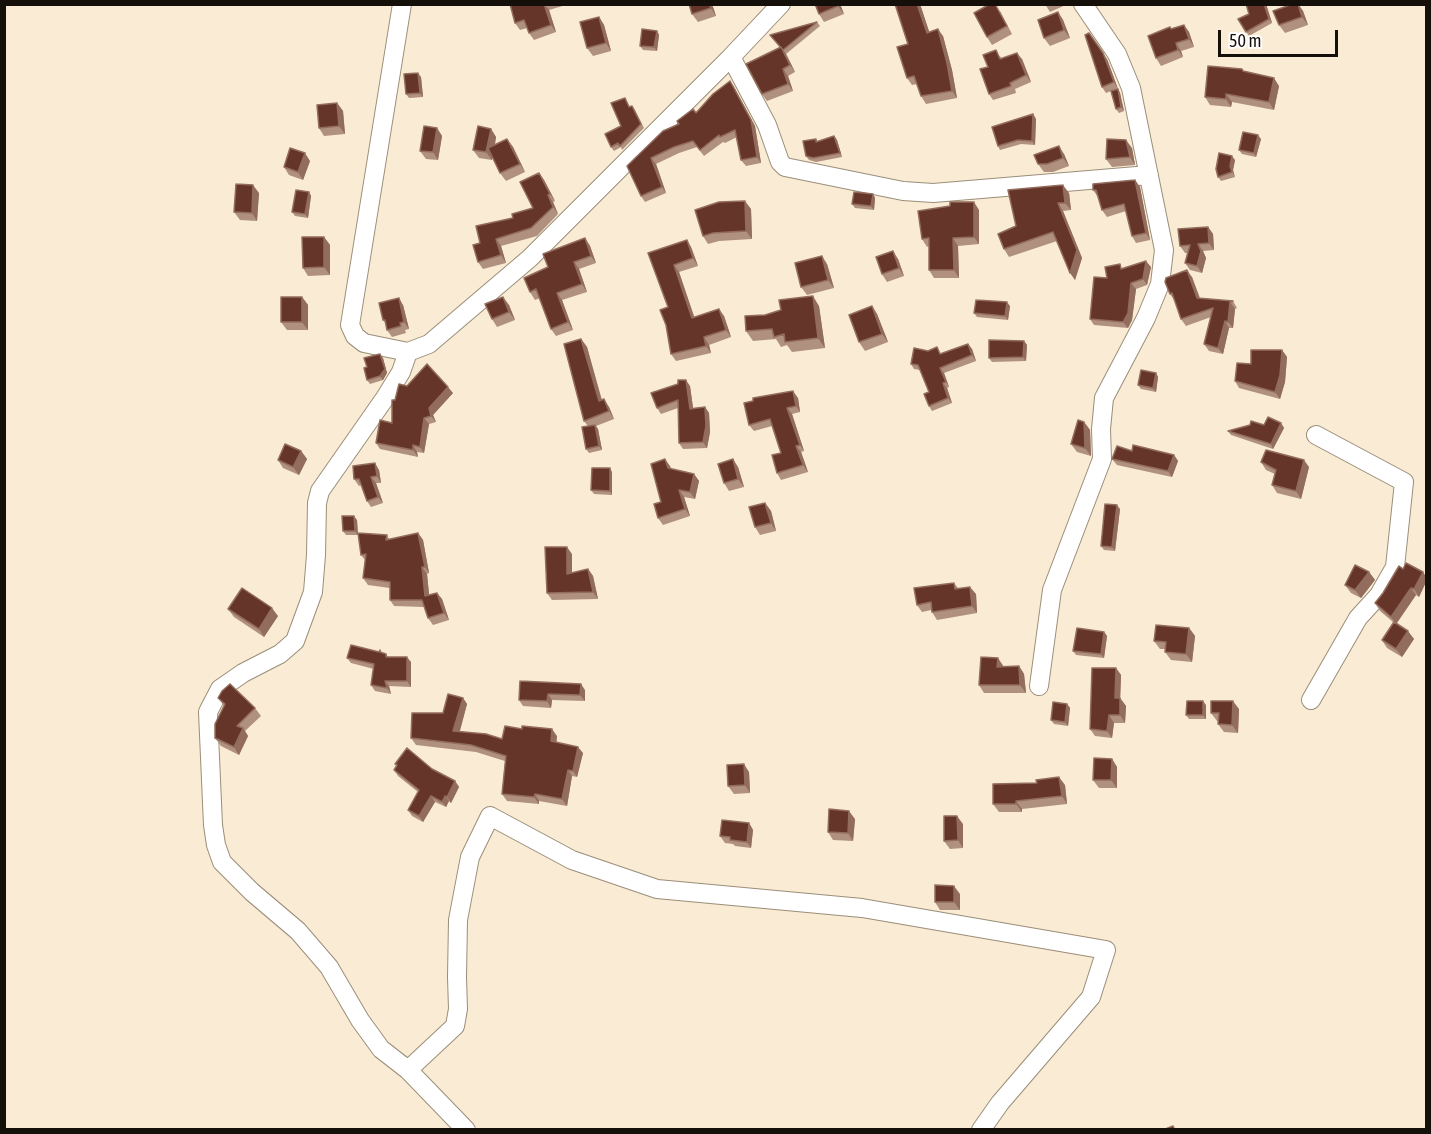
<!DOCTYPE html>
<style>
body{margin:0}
#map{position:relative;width:1431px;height:1134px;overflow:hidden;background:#f9ebd4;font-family:"Asap Condensed",sans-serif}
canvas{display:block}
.frame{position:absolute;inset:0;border:6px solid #140f08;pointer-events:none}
.scale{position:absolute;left:1218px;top:30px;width:120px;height:27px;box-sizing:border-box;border:3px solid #140f08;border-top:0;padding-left:8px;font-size:18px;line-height:21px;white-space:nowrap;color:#140f08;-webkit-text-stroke:4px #fff;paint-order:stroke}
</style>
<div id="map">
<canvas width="1431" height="1134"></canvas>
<div class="frame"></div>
<div class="scale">50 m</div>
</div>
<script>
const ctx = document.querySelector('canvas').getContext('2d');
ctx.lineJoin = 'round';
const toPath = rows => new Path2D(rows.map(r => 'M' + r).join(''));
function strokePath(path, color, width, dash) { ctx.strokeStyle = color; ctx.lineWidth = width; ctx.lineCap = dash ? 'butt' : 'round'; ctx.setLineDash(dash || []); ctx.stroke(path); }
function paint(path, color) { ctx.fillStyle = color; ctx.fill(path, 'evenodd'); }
const minor = toPath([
 [402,4,350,325,355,336,364,343,408,352,429,344,530,258,731,57,781,4],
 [731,57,767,125,780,162,785,167,903,191,933,193,1149,175],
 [408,352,401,372,385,398,320,491,317,503,316,555,313,592,295,641,280,654,243,673,220,689,208,712,213,825,216,845,222,862,252,892,298,931,329,967,360,1020,381,1049,408,1070,466,1130],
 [1039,686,1052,590,1102,459,1101,429,1104,398,1146,318,1160,284,1164,250,1131,88,1117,54,1083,4],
 [1311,700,1358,618,1379,595,1395,567,1404,482,1316,435],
 [408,1070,455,1026,458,1009,457,977,458,920,470,857,490,816,572,860,657,889,862,908,1106,950,1091,997,1000,1103,981,1130]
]);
const wall = toPath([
 [510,4,566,4,566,5,549,10,556,32,534,40,529,33,527,28,520,30,515,23],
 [689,4,712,4,716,16,698,22,692,14],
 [815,4,840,4,844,14,824,22,819,14],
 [895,4,920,4,929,32,943,36,952,70,957,98,926,104,921,96,917,84,912,85,907,78,908,44],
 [1045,4,1068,4,1050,12],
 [1246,4,1266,4,1272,23,1249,36,1238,19,1249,14],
 [1293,4,1298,4,1303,11,1308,25,1285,33,1279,25],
 [1000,11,1012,34,992,45,987,37],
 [1058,12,1063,20,1070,38,1050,46,1044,38],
 [599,17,604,25,611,51,593,56,587,48],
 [817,22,820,26,786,54,795,72,788,76,793,91,767,101,762,94,780,47,770,35],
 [1184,25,1189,32,1194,47,1181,51,1183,57,1161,66,1156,58,1171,29],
 [657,31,659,35,657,51,643,50,640,46],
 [1000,56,1001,58,1022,59,1031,82,1015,89,1016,93,993,100,989,94,988,67],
 [1107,59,1118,89,1120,93,1124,111,1119,113,1116,109,1111,91,1106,93,1102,87],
 [1244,71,1279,86,1274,110,1232,102,1231,107,1210,105,1205,97],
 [421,77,423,97,409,98,406,94],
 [730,81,734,87,755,126,761,163,746,166,741,160,737,137,725,143,723,142,704,156,697,147,679,153,656,164,666,193,645,202,641,196,627,166,696,113],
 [625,98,630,107,632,106,635,110,644,128,622,150,621,147,614,151,611,147,621,126],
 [337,103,343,111,345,134,324,136,319,128],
 [1033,114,1036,119,1035,145,1021,144,1000,150,998,146],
 [437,128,442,136,438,160,426,159,420,151],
 [491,129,496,137,495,145,507,139,513,147,525,172,506,181,500,173,492,157,492,160,479,158,473,150],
 [834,136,837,140,842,157,816,162,809,160,806,156,816,139,818,142],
 [1261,139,1256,157,1242,154,1239,150],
 [1132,148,1135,165,1112,167,1106,159],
 [1064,154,1069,166,1053,172,1044,172,1038,164],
 [1235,160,1233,170,1235,177,1221,181,1218,177],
 [310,161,303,180,289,175,284,167],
 [539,173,544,180,555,201,553,202,558,214,537,236,501,246,506,263,483,269,478,262,480,243,513,218,533,208],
 [1135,180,1140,187,1150,240,1136,243,1132,236,1126,211,1107,217,1102,210,1098,197,1093,190],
 [309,192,311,196,308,218,295,216,292,212],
 [259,193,257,221,240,220,234,212],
 [1069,193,1071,210,1063,211,1082,258,1075,280,1057,241,1009,257,1004,249,1016,226],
 [873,194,875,198,874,210,855,208,852,204],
 [751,209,752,239,719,241,708,244,703,236],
 [979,210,979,244,958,246,959,278,934,278,929,270,929,246,927,247,922,239],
 [1208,227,1213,234,1214,250,1203,251,1206,258,1202,273,1190,270,1185,263,1187,253,1185,253,1180,246],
 [324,237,330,245,330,275,308,276,303,268],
 [585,238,590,246,596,263,579,269,587,292,562,300,573,330,556,336,551,329,540,298,535,300,530,292,548,267],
 [687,240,691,247,698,266,679,272,694,317,724,316,731,337,709,345,711,353,676,361,671,354,668,307,648,253],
 [898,259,904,276,887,282,882,274],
 [827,264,834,288,807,295,801,287],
 [1151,267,1147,285,1136,289,1132,320,1128,328,1094,325,1090,319,1107,278,1123,269],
 [1192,277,1200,298,1233,301,1237,308,1235,309,1233,328,1229,328,1223,354,1209,351,1204,344,1211,317,1186,326,1181,319,1175,301,1170,294],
 [302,297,308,305,308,330,287,330,281,322],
 [403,305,409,329,405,330,406,333,392,337,387,330,386,324,383,320],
 [509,305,515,320,497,327,492,319],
 [819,306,825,348,792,352,787,345,781,347,776,339,753,341,746,331,765,315,781,310],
 [872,306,877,314,888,342,865,351,859,342],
 [1010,306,1008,320,977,317,974,313],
 [581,339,587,347,602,400,609,407,614,419,596,426,598,429,602,450,589,453,586,449,588,426,584,421],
 [1024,341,1027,345,1026,361,992,362,989,358],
 [968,344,972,349,976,361,944,373,949,387,947,388,952,403,932,411,929,406,929,392,920,370,914,369,911,364],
 [1282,350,1287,357,1285,382,1280,399,1239,388,1235,381,1251,364],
 [383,358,387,373,383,380,370,384,367,380,367,367],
 [1156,373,1158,377,1156,392,1141,389,1138,385],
 [407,386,453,393,433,415,436,422,429,424,424,453,417,452,418,457,380,449,376,443,392,423,395,400],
 [690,386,693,408,705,407,709,413,710,432,707,448,683,449,679,443,678,408,661,414,657,408],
 [798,398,800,412,792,414,804,451,801,452,808,472,781,480,777,473,781,453,772,426,754,431,749,425],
 [1084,422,1090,430,1091,456,1077,452,1071,444],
 [1281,423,1284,428,1273,449,1231,435,1228,431,1264,425],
 [301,451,307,459,299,475,283,468,278,460],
 [1174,455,1178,461,1172,477,1117,465,1112,459],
 [1261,462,1309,467,1301,499,1277,493,1272,485,1275,474,1266,470],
 [670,466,671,469,694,474,699,481,695,499,684,497,690,516,663,525,658,518],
 [738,467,744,487,729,491,724,483],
 [379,470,381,483,376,483,383,503,371,507,367,501,361,485,359,486,354,479],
 [612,472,612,495,594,494,591,490],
 [765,503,771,511,776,531,760,535,755,527],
 [1120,509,1115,551,1104,550,1101,546],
 [357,520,358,535,346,535,343,531],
 [418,533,423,540,429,573,427,574,429,595,437,593,442,599,449,620,433,625,428,618,424,607,394,606,390,600,390,588,368,585,363,578,365,560,361,555,387,535,389,539],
 [572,554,572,573,588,569,593,576,598,599,552,600,547,593],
 [1403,569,1423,572,1426,577,1426,582,1419,597,1416,595,1397,623,1414,639,1402,657,1387,648,1382,640,1393,622,1380,611,1375,603],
 [1369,572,1375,580,1361,598,1351,593,1345,585],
 [954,583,958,588,976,594,977,613,937,620,932,612,931,610,922,612,917,605],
 [228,609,278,616,264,637,234,617],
 [1189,628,1195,636,1192,662,1171,660,1165,652,1165,649,1160,649,1154,641],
 [1104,632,1107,636,1104,658,1076,655,1073,651],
 [380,650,382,653,386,654,388,657,411,662,411,687,389,686,391,694,375,691,371,685,374,669,351,663,347,658,379,652],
 [1019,666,1024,674,1026,693,984,693,979,685],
 [1116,668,1121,675,1120,698,1126,706,1125,723,1114,723,1112,738,1095,736,1090,729],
 [520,681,585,690,585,701,552,700,551,708,523,706,519,700],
 [218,698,255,708,261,716,245,731,248,736,239,755,221,746,215,738,224,706],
 [463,698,467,704,460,731,502,739,557,736,556,742,583,753,577,777,572,776,567,806,539,801,539,804,507,801,502,794,505,761,476,752,416,745,411,738],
 [1067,704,1070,708,1068,726,1054,724,1051,720],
 [1206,705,1206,719,1189,719,1186,715],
 [1239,709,1238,733,1224,732,1218,724,1218,721,1217,721,1211,713],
 [1112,759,1117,767,1117,788,1099,788,1093,780],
 [432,769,455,781,459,787,451,803,449,801,446,807,435,802,423,822,412,816,408,810,418,792,398,776,394,770],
 [749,772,750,793,734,794,728,786],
 [1037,783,1065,785,1067,804,1022,809,1022,812,999,812,993,804],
 [855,819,853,841,833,840,828,832],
 [749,823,753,830,751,848,735,846,733,844,725,843,720,836],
 [963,824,963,848,950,849,944,841],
 [960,894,960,910,940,910,935,902]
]);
const shadedWall = toPath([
 [544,4,549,10,556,32,551,25],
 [709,4,712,4,716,16,711,8],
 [837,4,840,4,844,14,838,6],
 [917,4,920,4,932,40,927,33],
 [1264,4,1266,4,1272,23,1269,19],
 [1298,4,1303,11,1308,25,1302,17],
 [1058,12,1063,20,1070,38,1064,30],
 [599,17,604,25,611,51,606,43],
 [1184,25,1189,32,1194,47,1189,39],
 [938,29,943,36,952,70,957,98,952,91],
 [657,31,659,35,657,51,654,47],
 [1089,33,1107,59,1118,89,1114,82],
 [1176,43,1181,51,1183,57,1178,50],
 [781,47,786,54,795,72,790,65],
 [1017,53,1022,59,1031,82,1026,75],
 [783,69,788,76,793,91,788,84],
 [418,73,421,77,423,97,420,93],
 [1274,78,1279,86,1274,110,1269,102],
 [730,81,734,87,755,126,761,163,757,157],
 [1118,89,1120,93,1124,111,1121,107],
 [1226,94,1232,102,1231,107,1226,99],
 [337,103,343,111,345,134,339,126],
 [1033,114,1036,119,1035,145,1032,141],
 [437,128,442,136,438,160,433,152],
 [491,129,496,137,492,160,486,152],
 [1258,135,1261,139,1256,157,1254,153],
 [834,136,837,140,842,157,840,153],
 [507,139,513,147,525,172,520,164],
 [1126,140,1132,148,1135,165,1130,157],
 [1059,146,1064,154,1069,166,1063,158],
 [305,153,310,161,303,180,298,172],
 [1232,156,1235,160,1233,170,1235,177,1230,166],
 [651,158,656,164,666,193,662,187],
 [539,173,544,180,555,201,550,194],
 [1135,180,1140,187,1150,240,1146,233],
 [253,185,259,193,257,221,252,213],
 [1063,185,1069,193,1071,210,1065,203],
 [309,192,311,196,308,218,305,214],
 [873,194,875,198,874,210,871,206],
 [548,195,553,202,558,214,553,207],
 [745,201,751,209,752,239,746,231],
 [974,202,979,210,979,244,974,237],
 [1058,203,1063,211,1082,258,1075,280,1070,273],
 [1208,227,1213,234,1214,250,1209,243],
 [324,237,330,245,330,275,324,267],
 [585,238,590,246,596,263,591,256],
 [953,238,958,246,959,278,954,270],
 [496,239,501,246,506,263,501,255],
 [687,240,691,247,698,266,693,258],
 [1198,244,1203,251,1206,258,1202,273,1197,266],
 [893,251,898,259,904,276,899,268],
 [822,256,827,264,834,288,828,280],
 [1146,261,1151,267,1147,285,1143,279],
 [574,262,579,269,587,292,582,284],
 [674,265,679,272,697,325,692,318],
 [1187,270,1192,277,1202,305,1197,298],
 [1131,283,1136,289,1132,320,1128,328,1123,322],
 [557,293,562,300,573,330,568,322],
 [813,296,819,306,825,348,818,338],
 [302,297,308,305,308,330,302,322],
 [503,297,509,305,515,320,509,312],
 [399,298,403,305,409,329,404,322],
 [1007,302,1010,306,1008,320,1005,316],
 [1230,302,1235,309,1233,328,1228,322],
 [872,306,877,314,888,342,882,334],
 [719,309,724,316,731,337,726,330],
 [1225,321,1229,328,1223,354,1218,348],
 [704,337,709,345,711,353,706,346],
 [581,339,587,347,604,409,599,401],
 [1024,341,1027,345,1026,361,1023,357],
 [968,344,972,349,976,361,972,355],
 [1282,350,1287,357,1285,382,1280,399,1275,392],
 [380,354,383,358,387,373,383,380,380,376],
 [940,368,944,373,949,387,946,382],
 [1156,373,1158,377,1156,392,1153,388],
 [686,380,690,386,694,415,690,409],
 [943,383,947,388,952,403,948,398],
 [448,387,453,393,433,415,436,422,431,416,429,408],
 [793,391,798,398,800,412,796,406],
 [604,399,609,407,614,419,609,411],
 [705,407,709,413,710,432,707,448,703,442],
 [787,408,792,414,804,451,800,445],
 [424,418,429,424,424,453,420,447],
 [1084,422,1090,430,1091,456,1085,448],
 [1281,423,1284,428,1273,449,1271,444],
 [595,425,598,429,602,450,599,446],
 [413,445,417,452,418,457,413,450],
 [796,446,801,452,808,472,803,465],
 [301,451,307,459,299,475,293,467],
 [1174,455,1178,461,1172,477,1168,471],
 [665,459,670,466,673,475,668,468],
 [733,459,738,467,744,487,738,479],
 [1304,460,1309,467,1301,499,1296,491],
 [375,463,379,470,381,483,377,476],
 [610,468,612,472,612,495,610,491],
 [694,474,699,481,695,499,690,492],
 [371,477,376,483,383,503,378,497],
 [679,490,684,497,690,516,685,509],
 [765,503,771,511,776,531,771,523],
 [1117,505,1120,509,1115,551,1112,547],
 [354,516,357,520,358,535,355,531],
 [418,533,423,540,429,573,425,567],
 [567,547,572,554,572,581,567,574],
 [422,567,427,574,430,603,425,596],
 [588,569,593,576,598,599,593,592],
 [1369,572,1375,580,1361,598,1355,590],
 [1423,572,1426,577,1426,582,1419,597,1414,589],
 [970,587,976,594,977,613,972,606],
 [1411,588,1416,595,1396,624,1391,617],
 [437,593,442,599,449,620,444,613],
 [272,608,278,616,264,637,259,629],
 [1189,628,1195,636,1192,662,1186,654],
 [1408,631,1414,639,1402,657,1396,649],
 [1104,632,1107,636,1104,658,1101,654],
 [407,657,411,662,411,687,407,681],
 [998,658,1004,667,997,667],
 [1019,666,1024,674,1026,693,1020,685],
 [1116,668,1121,675,1120,705,1115,698],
 [385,681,389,686,391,694,387,688],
 [581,684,585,690,585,701,580,695],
 [548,694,552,700,551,708,547,701],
 [463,698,467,704,458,737,453,731],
 [1120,698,1126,706,1125,723,1120,715],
 [1203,701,1206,705,1206,719,1203,715],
 [1233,701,1239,709,1238,733,1232,725],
 [1067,704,1070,708,1068,726,1065,722],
 [1109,715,1114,723,1112,738,1107,731],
 [243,728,248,736,239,755,234,747],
 [552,729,557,736,556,748,551,741],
 [578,747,583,753,577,777,573,771],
 [1112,759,1117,767,1117,788,1111,780],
 [744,764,749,772,750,793,745,785],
 [568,770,572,776,567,806,562,799],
 [1059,777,1065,785,1067,804,1062,796],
 [455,781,459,787,451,803,447,797],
 [535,794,539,801,539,804,534,797],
 [431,796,435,802,423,822,419,816],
 [445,796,449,801,446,807,442,802],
 [1016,801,1022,809,1022,812,1016,804],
 [849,811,855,819,853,841,848,833],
 [957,816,963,824,963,848,958,840],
 [749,823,753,830,751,848,747,842],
 [954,886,960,894,960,910,954,902]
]);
const building = toPath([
 [510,4,544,4,551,25,529,33,524,20,515,23,510,4],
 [689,4,709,4,711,8,692,14,689,4],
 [815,4,837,4,838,6,819,14,815,4],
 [895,4,917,4,927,33,938,29,947,63,952,91,921,96,914,76,907,78,897,47,908,44,895,4],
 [990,4,995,4,1007,26,987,37,974,13,990,4],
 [1246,4,1264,4,1269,19,1246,32,1238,19,1249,14,1246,4],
 [1293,4,1298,4,1302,17,1279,25,1273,11,1293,4],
 [1058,12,1064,30,1044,38,1038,20,1058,12],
 [599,17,606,43,587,48,580,22,599,17],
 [817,22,783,50,770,35,817,22],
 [1184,25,1189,39,1176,43,1178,50,1156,58,1148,36,1170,27,1171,29,1184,25],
 [642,29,657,31,654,47,640,46,642,29],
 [1089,33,1103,53,1114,82,1102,87,1085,35,1089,33],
 [781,47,790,65,783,69,788,84,762,94,746,64,781,47],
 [996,50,1000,59,1017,53,1026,75,1010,83,1011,86,989,94,980,69,988,67,983,55,996,50],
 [1208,66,1242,69,1243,71,1274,78,1269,102,1226,94,1226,99,1205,97,1208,66],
 [418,73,420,93,406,94,404,74,418,73],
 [730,81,751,120,757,157,741,160,735,130,720,137,719,135,700,150,693,141,674,147,651,158,662,187,641,196,627,166,663,131,679,124,677,121,693,109,696,113,713,94,730,81],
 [1118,89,1121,107,1116,109,1111,91,1118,89],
 [625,98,629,107,632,106,641,124,620,146,618,143,611,147,605,134,621,126,611,103,625,98],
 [337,103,339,126,319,128,317,105,337,103],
 [1033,114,1032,141,1018,140,998,146,992,127,1033,114],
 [424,126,437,128,433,152,420,151,424,126],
 [478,126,491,129,486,152,473,150,478,126],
 [1243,132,1258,135,1254,153,1239,150,1243,132],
 [834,136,840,153,813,158,806,156,803,141,816,139,816,142,834,136],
 [507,139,520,164,500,173,488,148,507,139],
 [1107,139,1126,140,1130,157,1106,159,1107,139],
 [1059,146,1063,158,1047,164,1038,164,1034,155,1059,146],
 [290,148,305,153,298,172,284,167,290,148],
 [1219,153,1232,156,1230,166,1232,172,1218,177,1216,169,1219,153],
 [539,173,550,194,548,195,553,207,531,228,496,239,501,255,478,262,473,245,480,243,476,226,513,218,512,214,533,208,520,182,539,173],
 [1135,180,1146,233,1132,236,1124,204,1102,210,1096,190,1093,190,1093,184,1135,180],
 [236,184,253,185,252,213,234,212,236,184],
 [1063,185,1065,203,1058,203,1077,250,1070,273,1053,232,1004,249,998,234,1016,226,1008,190,1063,185],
 [296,190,309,192,305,214,292,212,296,190],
 [854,192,873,194,871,206,852,204,854,192],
 [745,201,746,231,713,233,703,236,695,210,719,202,745,201],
 [950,202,974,202,974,237,953,238,954,270,929,270,929,238,922,239,918,211,950,206,950,202],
 [1208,227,1209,243,1198,244,1201,251,1197,266,1185,263,1190,245,1180,246,1178,229,1208,227],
 [302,237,324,237,324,267,303,268,302,237],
 [585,238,591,256,574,262,582,284,557,293,568,322,551,329,536,289,530,292,524,278,548,267,543,254,585,238],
 [687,240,693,258,674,265,692,318,719,309,726,330,704,337,706,346,671,354,666,325,660,310,668,307,648,253,687,240],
 [893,251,899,268,882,274,876,257,893,251],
 [822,256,828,280,801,287,795,263,822,256],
 [1146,261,1143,279,1131,283,1128,313,1123,322,1090,319,1094,277,1107,278,1105,267,1120,264,1121,269,1146,261],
 [1187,270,1197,298,1233,301,1230,302,1228,322,1225,321,1218,348,1204,344,1213,308,1181,319,1172,293,1170,294,1165,282,1166,278,1187,270],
 [813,296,818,338,785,342,784,334,774,337,772,329,746,331,745,316,765,315,781,310,779,300,813,296],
 [281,297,302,297,302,322,281,322,281,297],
 [503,297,509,312,492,319,485,304,503,297],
 [399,298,404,322,400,323,401,326,387,330,385,320,383,320,379,303,399,298],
 [976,300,1007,302,1005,316,974,313,976,300],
 [872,306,882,334,859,342,849,315,872,306],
 [581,339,599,401,604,399,609,411,584,421,564,344,581,339],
 [989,340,1024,341,1023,357,989,358,989,340],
 [968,344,972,355,940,368,946,382,943,383,948,398,929,406,924,394,929,392,918,365,911,364,914,348,928,351,937,347,940,354,968,344],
 [1251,350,1282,350,1280,375,1275,392,1235,381,1237,363,1251,364,1251,350],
 [380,354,385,369,380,376,367,380,364,368,367,367,364,358,380,354],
 [427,364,448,387,429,408,431,416,424,418,420,447,413,445,413,450,376,443,380,420,392,423,392,400,395,400,399,384,407,386,427,364],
 [1141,370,1156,373,1153,388,1138,385,1141,370],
 [678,380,686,380,690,409,705,407,706,426,703,442,679,443,678,400,657,408,651,393,678,384,678,380],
 [793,391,796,406,787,408,800,445,796,446,803,465,777,473,772,455,781,453,770,419,749,425,744,403,753,401,753,398,793,391],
 [1268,417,1281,423,1271,444,1228,431,1250,425,1251,421,1264,425,1268,417],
 [1078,420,1084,422,1085,448,1071,444,1078,420],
 [595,425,599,446,586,449,582,427,595,425],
 [285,444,301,451,293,467,278,460,285,444],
 [1133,445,1174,455,1168,471,1112,459,1117,446,1132,451,1133,445],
 [1266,450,1304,460,1296,491,1272,485,1276,470,1261,462,1266,450],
 [665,459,668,468,694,474,690,492,679,490,685,509,658,518,654,504,661,502,651,464,665,459],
 [733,459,738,479,724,483,718,464,733,459],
 [375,463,377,476,371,477,378,497,367,501,359,479,354,479,353,466,375,463],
 [592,468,610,468,610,491,591,490,592,468],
 [765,503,771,523,755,527,749,507,765,503],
 [1105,504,1117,505,1112,547,1101,546,1105,504],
 [342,516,354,516,355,531,343,531,342,516],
 [358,533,387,535,386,540,418,533,425,567,422,567,425,596,437,593,444,613,428,618,422,600,390,600,390,582,363,578,366,554,361,555,358,533],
 [545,547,567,547,567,574,588,569,593,592,547,593,545,547],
 [1406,563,1423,572,1414,589,1411,588,1391,617,1375,603,1383,593,1399,566,1403,569,1406,563],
 [1355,565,1369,572,1355,590,1345,585,1355,565],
 [954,583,955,589,970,587,972,606,932,612,931,602,917,605,914,588,954,583],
 [242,588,272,608,259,629,228,609,242,588],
 [1394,622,1408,631,1396,649,1382,640,1394,622],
 [1156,625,1189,628,1186,654,1165,652,1166,642,1154,641,1156,625],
 [1077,628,1104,632,1101,654,1073,651,1077,628],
 [351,645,379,652,380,650,380,652,386,654,386,657,407,657,407,681,385,681,387,688,371,685,374,664,347,658,351,645],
 [981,657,998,658,997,667,1019,666,1020,685,979,685,981,657],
 [1092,668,1116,668,1115,698,1120,698,1120,715,1109,715,1107,731,1090,729,1092,668],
 [520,681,581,684,580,695,548,694,547,701,519,700,520,681],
 [230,684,255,708,237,726,243,728,234,747,215,738,215,724,225,704,218,698,222,691,230,684],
 [448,694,463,698,453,731,486,734,502,739,505,726,522,729,522,726,552,729,551,741,578,747,573,771,568,770,562,799,535,794,534,797,502,794,506,756,471,745,411,738,412,713,443,713,448,694],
 [1187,701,1203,701,1203,715,1186,715,1187,701],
 [1211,701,1233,701,1232,725,1218,724,1219,713,1211,713,1211,701],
 [1053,702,1067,704,1065,722,1051,720,1053,702],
 [407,748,432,769,455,781,447,797,445,796,442,802,431,796,419,816,408,810,419,790,394,770,397,765,395,764,407,748],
 [1094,758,1112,759,1111,780,1093,780,1094,758],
 [744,764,745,785,728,786,727,765,744,764],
 [1059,777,1062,796,1016,801,1016,804,993,804,993,784,1037,783,1036,780,1059,777],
 [829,809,849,811,848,833,828,832,829,809],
 [944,816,957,816,958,840,944,841,944,816],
 [722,820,749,823,747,842,730,840,730,837,720,836,722,820],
 [935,885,954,886,954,902,935,902,935,885],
 [1173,1126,1175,1130,1163,1130,1173,1126]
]);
strokePath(minor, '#9b8e79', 20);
strokePath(minor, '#fff', 18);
paint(wall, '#b0907e');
paint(shadedWall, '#926c5c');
paint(building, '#663529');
strokePath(building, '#926c5c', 1.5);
</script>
